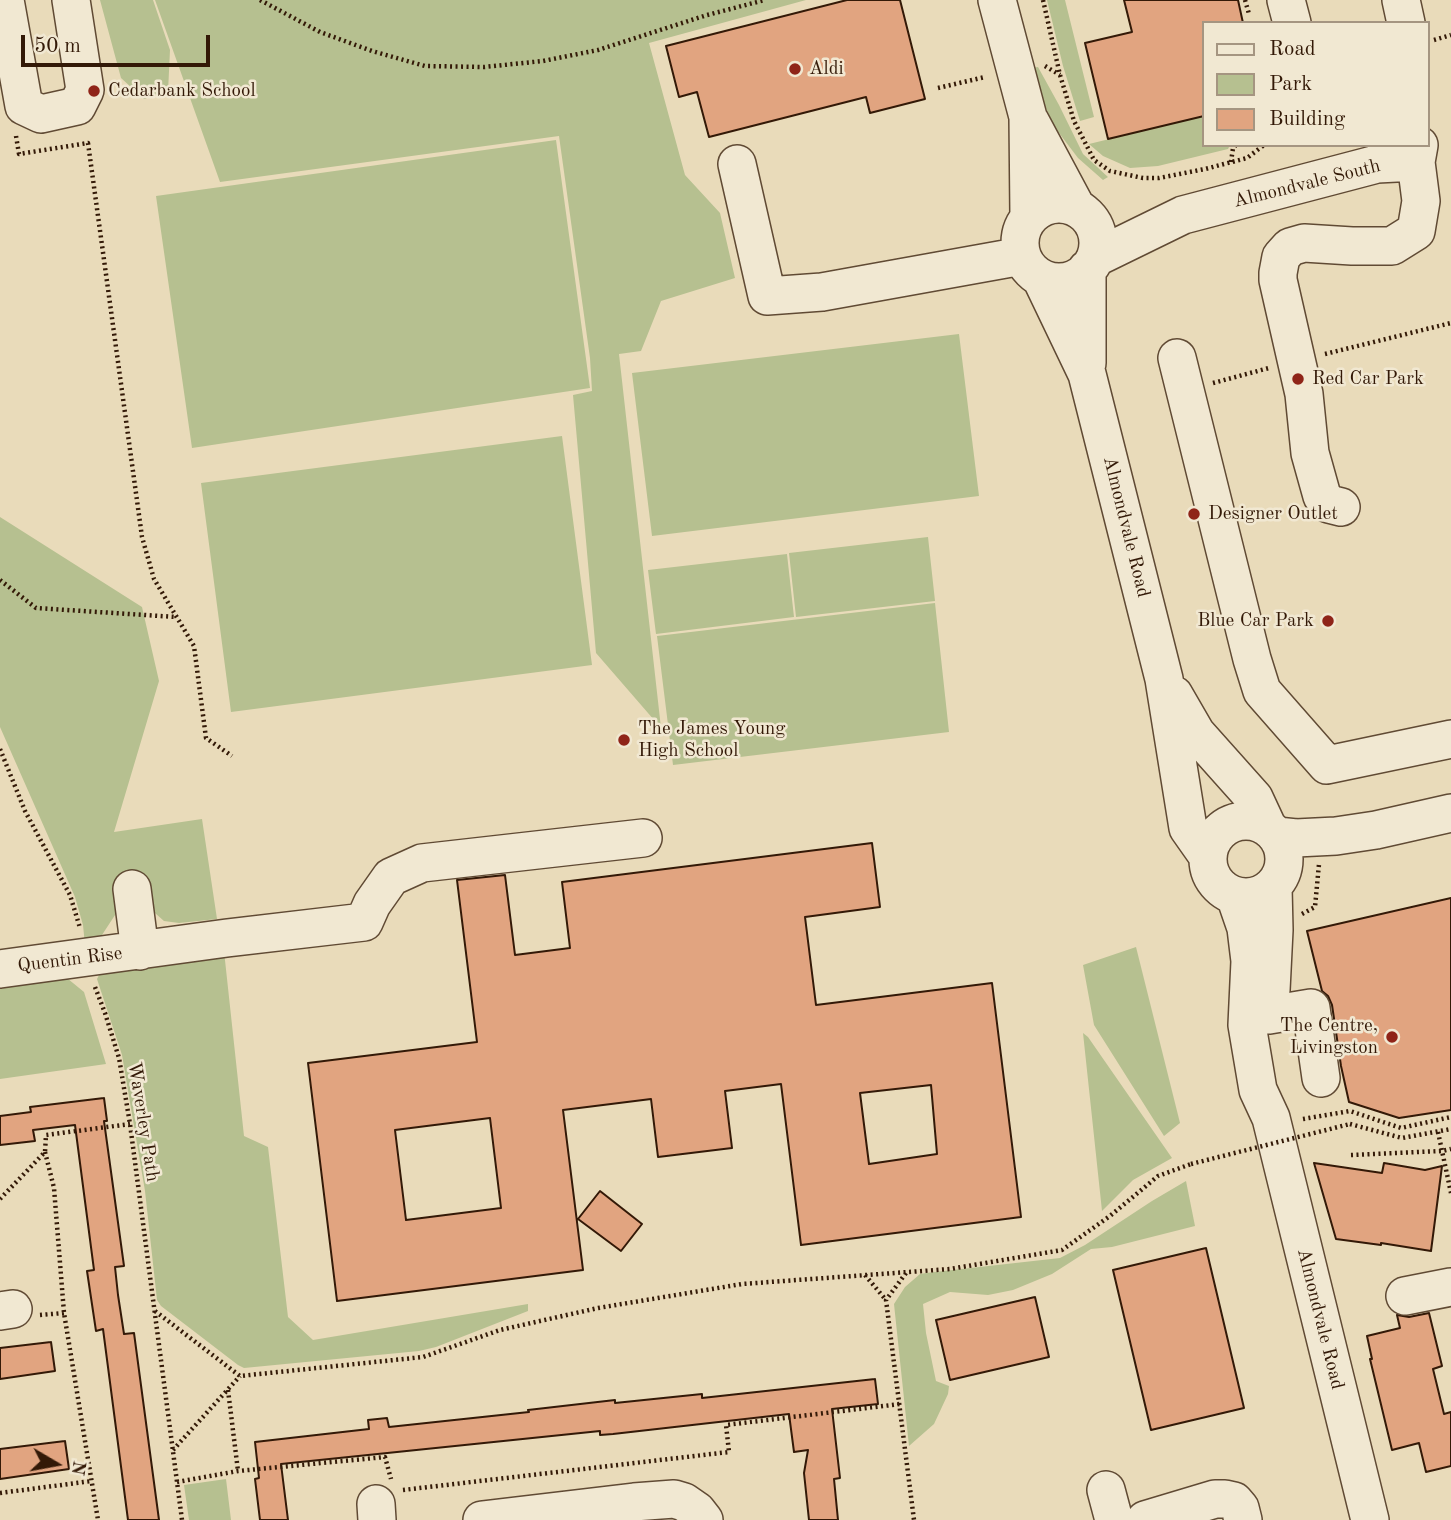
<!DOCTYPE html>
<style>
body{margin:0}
#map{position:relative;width:1451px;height:1520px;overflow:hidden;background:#e9dbba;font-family:"Old Standard TT",serif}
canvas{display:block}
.legend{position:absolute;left:1202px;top:21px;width:228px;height:126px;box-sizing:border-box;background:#f1e8d2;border:2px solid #a59581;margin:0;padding:9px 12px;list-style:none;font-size:21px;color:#331907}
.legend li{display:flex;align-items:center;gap:14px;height:35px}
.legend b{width:35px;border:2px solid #a59581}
.north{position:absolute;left:21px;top:1429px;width:70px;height:70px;-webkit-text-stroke:5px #f1e8d2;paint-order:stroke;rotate:100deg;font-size:19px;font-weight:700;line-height:28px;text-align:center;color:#331907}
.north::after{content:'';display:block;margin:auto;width:24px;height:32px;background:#331907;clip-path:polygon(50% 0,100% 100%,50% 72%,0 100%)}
.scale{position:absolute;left:21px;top:35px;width:189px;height:32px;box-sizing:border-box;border:4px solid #331907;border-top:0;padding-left:9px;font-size:21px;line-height:24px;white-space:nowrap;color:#331907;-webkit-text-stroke:5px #f1e8d2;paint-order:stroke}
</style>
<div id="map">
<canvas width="1451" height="1520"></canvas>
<ul class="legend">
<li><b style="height:9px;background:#f1e8d2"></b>Road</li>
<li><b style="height:19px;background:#b6c090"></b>Park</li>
<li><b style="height:19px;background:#e1a480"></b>Building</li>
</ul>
<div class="north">N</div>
<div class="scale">50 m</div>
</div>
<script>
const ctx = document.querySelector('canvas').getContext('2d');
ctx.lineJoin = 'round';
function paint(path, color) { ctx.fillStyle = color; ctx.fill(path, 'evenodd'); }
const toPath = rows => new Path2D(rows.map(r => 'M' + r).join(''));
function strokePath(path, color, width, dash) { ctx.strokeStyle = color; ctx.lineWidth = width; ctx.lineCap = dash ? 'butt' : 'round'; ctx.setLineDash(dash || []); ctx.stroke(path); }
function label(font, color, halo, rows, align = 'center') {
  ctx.font = font + ' "Old Standard TT",serif'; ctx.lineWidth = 5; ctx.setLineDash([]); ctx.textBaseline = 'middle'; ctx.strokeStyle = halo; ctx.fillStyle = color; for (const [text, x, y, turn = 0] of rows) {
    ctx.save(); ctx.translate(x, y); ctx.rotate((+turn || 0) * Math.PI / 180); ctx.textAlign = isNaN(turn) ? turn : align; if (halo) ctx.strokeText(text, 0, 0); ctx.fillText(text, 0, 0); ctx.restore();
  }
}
const green = toPath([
 [100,0,153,0,170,50,168,92,144,99,121,78],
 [155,0,806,0,649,43,685,175,720,213,735,278,661,301,641,351,619,354,661,728,596,653,573,395,592,391,590,358,559,136,220,182],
 [1047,0,1065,0,1094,117,1080,121,1063,66],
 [1038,67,1059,105,1083,154,1108,177,1103,180,1078,158,1056,129,1040,96,1032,68],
 [1204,116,1204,145,1230,145,1228,149,1158,166,1130,168,1103,156,1089,144],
 [556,140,590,388,192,448,156,196],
 [959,334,979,496,652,536,632,373],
 [562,436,592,665,231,712,201,483],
 [0,517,142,607,159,681,114,832,202,819,217,919,179,923,164,921,147,906,140,874,120,875,120,894,117,912,100,938,85,945,83,925,75,897,0,727],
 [928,537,935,601,796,617,789,553],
 [787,554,794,617,656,634,648,570],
 [935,603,949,732,673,765,657,636],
 [1136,947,1180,1123,1164,1136,1094,1025,1083,965],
 [224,951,244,1136,268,1147,288,1317,313,1340,528,1304,528,1311,436,1347,419,1351,244,1368,238,1365,161,1306,157,1300,145,1191,122,1055,97,979,102,969],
 [62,974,84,992,106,1064,0,1079,0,983],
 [1083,1033,1088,1037,1172,1158,1133,1180,1102,1211],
 [1186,1181,1195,1226,1112,1247,1091,1249,1052,1274,1013,1290,988,1295,950,1292,923,1304,926,1333,936,1381,949,1386,948,1394,934,1424,909,1446,894,1304,905,1287,920,1274,926,1273,1060,1258,1085,1245,1152,1201],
 [226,1479,231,1520,189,1520,184,1485]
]);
const building = toPath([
 [847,0,900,0,925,99,870,113,866,97,709,137,697,92,679,97,666,46,847,0],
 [1124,0,1238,0,1243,23,1204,23,1204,116,1108,139,1085,43,1132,32,1124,0],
 [872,843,880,907,805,917,816,1005,992,983,1021,1217,801,1245,781,1084,725,1091,732,1148,658,1157,651,1099,563,1110,583,1270,337,1301,308,1063,477,1042,457,880,505,875,515,955,570,948,562,882,872,843],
 [931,1085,937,1154,869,1164,860,1093,931,1085],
 [490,1118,501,1208,406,1220,395,1130,490,1118],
 [1451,898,1451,1110,1399,1118,1349,1102,1341,1066,1332,1005,1328,996,1322,991,1307,931,1451,898],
 [104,1098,107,1121,104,1121,124,1266,115,1267,118,1295,124,1334,134,1333,159,1520,128,1520,103,1329,96,1331,87,1271,94,1270,75,1125,33,1130,35,1141,0,1145,0,1116,31,1112,30,1107,104,1098],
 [1314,1163,1382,1173,1384,1163,1425,1170,1442,1166,1431,1251,1381,1243,1381,1245,1336,1239,1314,1163],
 [600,1191,642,1224,621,1251,578,1219,600,1191],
 [1206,1248,1244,1408,1151,1430,1113,1270,1206,1248],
 [1035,1297,1049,1357,950,1380,936,1320,1035,1297],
 [1429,1313,1442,1366,1433,1369,1444,1414,1451,1412,1451,1466,1426,1472,1419,1443,1392,1450,1370,1359,1372,1359,1367,1336,1400,1328,1397,1315,1409,1317,1429,1313],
 [51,1342,55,1371,0,1379,0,1348,51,1342],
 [875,1379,878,1404,832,1409,840,1478,834,1479,838,1520,809,1520,804,1473,808,1450,794,1452,789,1414,613,1434,600,1435,600,1431,281,1464,288,1520,260,1520,255,1479,259,1478,255,1442,369,1429,368,1420,387,1418,389,1427,529,1412,528,1410,615,1400,615,1403,702,1394,702,1398,875,1379],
 [65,1441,69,1469,0,1479,0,1449,65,1441]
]);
const path = toPath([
 [260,0,320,32,372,51,425,66,484,67,543,61,598,50,707,15,765,0],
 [1043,0,1060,75,1074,121,1094,160,1110,171,1143,178,1159,178,1205,169,1247,158,1264,145],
 [1245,0,1249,14],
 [1434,40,1451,35],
 [1045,66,1060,75],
 [938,88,985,77],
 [16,136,19,154,88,143,142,537,154,579,194,646,206,738,232,756],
 [1231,162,1233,148,1236,145],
 [1325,354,1451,323],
 [1213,383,1269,368],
 [0,580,36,608,176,617],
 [0,749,25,811,70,895,80,928],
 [1302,914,1315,907,1319,864],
 [95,987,105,1013,119,1058,130,1124,182,1520],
 [1303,1119,1350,1111,1401,1128,1451,1117],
 [1350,1124,1402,1138,1451,1129],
 [1438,1132,1451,1193],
 [45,1152,54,1188,64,1313,98,1520],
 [1351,1155,1442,1151,1451,1149],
 [0,1199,45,1152,46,1135,130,1124],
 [906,1273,886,1300,914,1520],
 [865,1275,886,1300],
 [155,1311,240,1376,423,1357,500,1330,598,1308,742,1284,950,1269,1062,1250,1110,1216,1158,1176,1191,1164],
 [40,1315,64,1313],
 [228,1390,238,1471],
 [173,1450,240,1376],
 [177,1482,238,1471,385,1457,391,1479],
 [403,1490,729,1452,726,1425,900,1404],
 [0,1493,92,1481]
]);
const minor = toPath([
 [5,0,24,106,41,114,77,106,85,90,71,0],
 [997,0,1028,117,1029,217],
 [1286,0,1292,23],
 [1401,0,1406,23],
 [1030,121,1076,207],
 [737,164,767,296,822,292,1022,256],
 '1020 243a39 39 0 1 1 78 0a39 39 0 1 1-78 0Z',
 [1095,258,1183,215,1377,164,1416,162,1419,145],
 [1041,278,1087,374,1164,679,1188,828,1207,855],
 [1177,358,1252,659,1262,691,1327,765,1451,739],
 [1087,363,1087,269],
 [1341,507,1329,504,1322,496,1310,453,1304,394,1278,280,1278,273,1281,257,1290,247,1304,243,1352,246,1392,246,1416,231,1421,201,1416,162],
 [1174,695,1196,733,1254,798,1267,826],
 '1208 859a38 38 0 1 1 76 0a38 38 0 1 1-76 0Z',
 [1277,836,1296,838,1336,836,1376,830,1451,813],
 [132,889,140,951],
 [1235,896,1246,928,1250,961,1247,1025,1258,1090,1271,1118,1370,1520],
 [0,969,227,938,364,922,372,904,391,877,422,863,643,838],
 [1271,990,1274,930,1273,887],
 [1269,1015,1311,1008,1321,1078],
 [1405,1296,1451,1287],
 [0,1311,13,1309],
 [1106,1490,1114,1520],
 [376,1504,377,1520],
 [482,1520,634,1502,674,1499,684,1502,697,1511,704,1520],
 [1145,1520,1215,1499,1225,1499,1234,1501,1240,1508,1243,1520]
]);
const pathBridge = toPath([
 [1191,1164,1350,1124]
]);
const markers = [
 [795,69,7,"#8f2418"],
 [94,91,7,"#8f2418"],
 [1298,379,7,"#8f2418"],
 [1194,514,7,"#8f2418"],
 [1328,621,7,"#8f2418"],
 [624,740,7,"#8f2418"],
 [1392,1037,7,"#8f2418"]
];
const poiNames = [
 ["Aldi",809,69],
 ["Cedarbank School",108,91],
 ["Red Car Park",1312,379],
 ["Designer Outlet",1208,514],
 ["Blue Car Park",1314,621,"right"],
 ["The James Young",638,729],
 ["High School",638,751],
 ["The Centre,",1378,1026,"right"],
 ["Livingston",1378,1048,"right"]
];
const streetNames = [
 ["Almondvale South",1307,184,-14],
 ["Almondvale Road",1126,527,76],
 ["Quentin Rise",70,960,-7],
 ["Waverley Path",143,1122,81],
 ["Almondvale Road",1320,1319,76]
];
paint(green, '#b6c090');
paint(building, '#e1a480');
strokePath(building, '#331907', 2);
strokePath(minor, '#604a34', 40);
strokePath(path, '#331907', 4.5, [2, 3.5]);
strokePath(minor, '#f1e8d2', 37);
strokePath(pathBridge, '#331907', 4.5, [2, 3.5]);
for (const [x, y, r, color] of markers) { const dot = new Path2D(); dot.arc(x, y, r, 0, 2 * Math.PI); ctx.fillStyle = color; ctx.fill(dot); strokePath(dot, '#f1e8d2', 2.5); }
label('19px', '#331907', '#f1e8d2', poiNames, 'left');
label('19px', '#331907', '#f1e8d2', streetNames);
</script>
